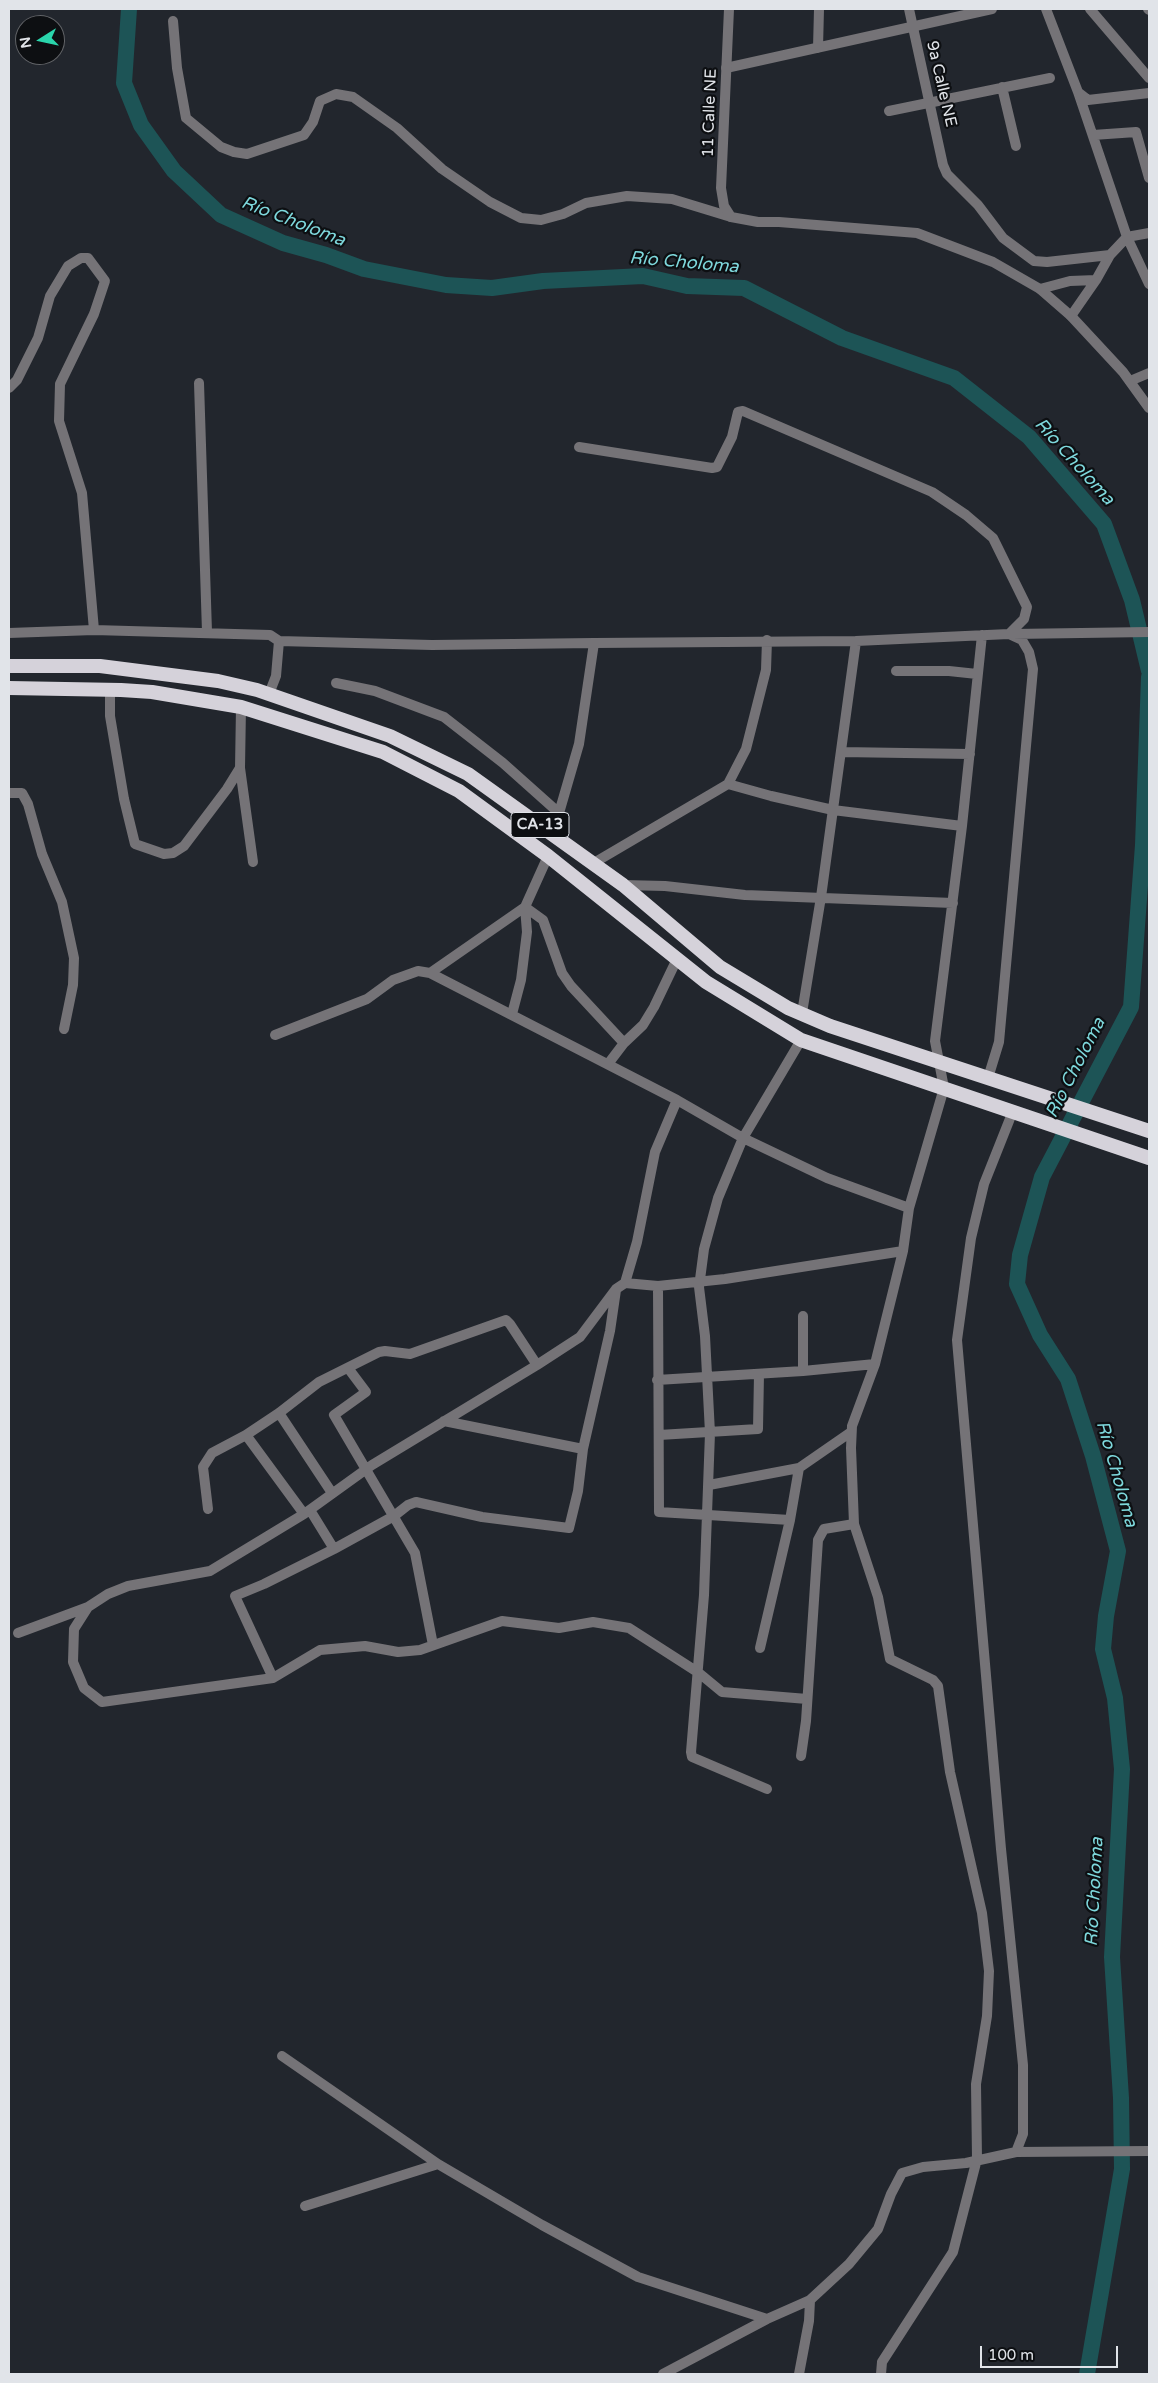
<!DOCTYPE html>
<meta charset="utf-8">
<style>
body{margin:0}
#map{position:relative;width:1158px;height:2383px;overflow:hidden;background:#22262d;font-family:"Varela Round",sans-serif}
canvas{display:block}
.frame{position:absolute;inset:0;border:10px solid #e1e4e9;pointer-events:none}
.north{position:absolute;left:15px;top:15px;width:50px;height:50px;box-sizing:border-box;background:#0d0f12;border:1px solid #626468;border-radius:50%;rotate:260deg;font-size:14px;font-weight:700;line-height:20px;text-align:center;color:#e1e4e9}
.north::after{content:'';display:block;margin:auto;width:18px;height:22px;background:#2ad5ac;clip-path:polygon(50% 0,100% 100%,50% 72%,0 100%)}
.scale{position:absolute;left:980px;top:2346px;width:138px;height:22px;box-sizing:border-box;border:2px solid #e1e4e9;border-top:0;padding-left:6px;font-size:15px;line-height:18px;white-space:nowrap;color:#e1e4e9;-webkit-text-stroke:4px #0d0f12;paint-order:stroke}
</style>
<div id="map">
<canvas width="1158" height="2383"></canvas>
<div class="frame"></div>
<div class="north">N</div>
<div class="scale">100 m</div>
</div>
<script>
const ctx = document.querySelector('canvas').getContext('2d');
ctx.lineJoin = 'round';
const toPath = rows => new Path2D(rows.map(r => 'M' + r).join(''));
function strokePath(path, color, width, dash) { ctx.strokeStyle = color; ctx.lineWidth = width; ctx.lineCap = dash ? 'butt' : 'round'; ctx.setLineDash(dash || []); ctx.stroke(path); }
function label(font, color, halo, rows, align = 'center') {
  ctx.font = font + ' "Varela Round",sans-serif'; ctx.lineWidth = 4.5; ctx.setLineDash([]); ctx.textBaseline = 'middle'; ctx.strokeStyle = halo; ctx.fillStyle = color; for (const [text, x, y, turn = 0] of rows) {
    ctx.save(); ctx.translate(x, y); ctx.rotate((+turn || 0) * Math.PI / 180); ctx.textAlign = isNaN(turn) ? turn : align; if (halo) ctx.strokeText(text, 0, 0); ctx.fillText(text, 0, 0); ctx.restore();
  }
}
const river = toPath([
 [129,9,124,83,141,125,174,171,221,215,283,243,326,255,364,269,446,285,492,288,543,281,643,276,687,286,744,288,842,338,954,378,1029,437,1104,524,1132,600,1149,671],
 [1087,2374,1122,2169,1121,2098,1112,1957,1122,1769,1115,1698,1103,1649,1106,1616,1118,1551,1093,1456,1068,1379,1040,1335,1017,1284,1020,1255,1042,1177,1131,1007,1143,845,1149,677]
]);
const minor = toPath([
 [909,9,943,165,947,174,978,205,1003,238,1034,261,1047,262,1110,255,1127,237,1149,233],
 [1046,9,1078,92,1127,237,1149,284],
 [1090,9,1149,78],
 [1148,9,1149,10],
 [173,21,177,68,186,118,221,147,234,152,247,154,304,135,313,122,320,101,336,94,353,97,397,128,442,169,490,202,521,218,541,220,563,214,586,203,627,196,672,199,731,217],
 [818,48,819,9],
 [726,68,992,9],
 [1002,87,1016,146],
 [1079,93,1088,100,1149,93],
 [889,111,1050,78],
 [1093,135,1136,132,1149,178],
 [1040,289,1070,281,1096,280],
 [1071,316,1096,280,1110,255],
 [1130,381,1149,373],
 [199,383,207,632],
 [9,388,17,380,38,338,50,296,68,266,81,258,88,258,105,281,94,314,60,384,59,421,82,493,94,630],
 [579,447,712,468,717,467,732,437,738,412,743,411,932,492,966,515,993,538,1027,607,1024,619,1009,634,856,641],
 [9,633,94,630,270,635,279,641,276,676,269,694],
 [1013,634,1149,632],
 [279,641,432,645,594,643],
 [896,671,949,671,977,674],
 [336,683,375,691,444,717,503,763,559,813,553,833],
 [110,690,110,716,124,799,135,844,164,854,173,853,184,846,227,789,240,768],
 [241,707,240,768,253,862],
 [841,752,970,754],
 [728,784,771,796,833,810,962,826],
 [9,793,22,793,28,804,42,854,62,902,74,958,73,985,64,1029],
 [559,813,579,744,594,643,856,641,821,897,802,1013],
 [592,864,728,784,746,749,766,670,767,640],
 [623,885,665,886,745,895,953,903],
 [525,907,543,920,562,973,571,986,624,1043],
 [430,973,525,907,548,856],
 [512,1014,521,980,527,932,525,907],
 [275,1035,367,999,393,980,418,971,430,973,677,1100,743,1138,827,1178,909,1208],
 [608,1064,624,1043,643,1025,654,1007,677,959],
 [988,1078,999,1042,1033,669,1029,652,1022,640,1009,634],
 [1013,1111,984,1184,971,1238,957,1340,1001,1849,1023,2065,1023,2134,1016,2152],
 [625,1283,637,1242,655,1152,677,1100],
 [658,1286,659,1512,790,1520],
 [803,1316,803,1371],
 [348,1368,366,1392,334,1415,415,1553,433,1645],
 [657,1380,803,1371,875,1364],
 [279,1413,332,1493],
 [444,1421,583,1449],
 [246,1435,304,1514],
 [659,1435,758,1429,759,1374],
 [709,1485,799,1468,851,1432],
 [208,1509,203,1467,212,1453,246,1435,279,1413,319,1382,379,1352,385,1351,410,1354,506,1320,510,1324,537,1365],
 [310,1510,334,1549],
 [18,1633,88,1607],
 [760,1648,790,1520,799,1468],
 [273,1678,235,1596,264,1584,334,1549,394,1516,408,1505,416,1502,482,1517,569,1528,578,1491,583,1449,610,1331,616,1290],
 [807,1699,722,1692,699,1673,629,1628,593,1622,559,1628,502,1621,420,1650,398,1652,365,1646,320,1650,273,1678,102,1702,84,1688,73,1662,74,1629,88,1607,108,1594,128,1586,210,1571,304,1514,372,1465,537,1365,580,1337,616,1289,625,1283,658,1286,725,1279,903,1251],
 [801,1756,806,1721,818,1540,824,1529,854,1524],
 [767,1789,692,1757,691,1752,704,1595,710,1433,705,1336,699,1287,704,1249,718,1198,743,1138,801,1040],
 [282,2056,438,2164],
 [305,2206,438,2164,542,2225,638,2277,767,2319],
 [663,2374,767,2319,810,2300,849,2264,878,2229,891,2194,902,2173,923,2167,966,2163,1016,2152,1149,2151],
 [799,2374,809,2321,810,2300],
 [881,2374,882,2362,953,2252,977,2159,976,2084,987,2016,989,1971,982,1913,950,1772,938,1686,933,1680,890,1659,878,1597,854,1524,851,1448,852,1426,875,1364,903,1251,909,1208,944,1088,935,1041,962,826,982,635]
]);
const tertiary = toPath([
 [729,9,721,188,724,206,731,217,758,222,779,222,917,233,993,262,1040,289,1071,316,1123,372,1149,408]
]);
const trunk = toPath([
 [9,666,100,666,218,681,257,690,390,736,468,774,623,885,720,967,788,1008,830,1026,1149,1131],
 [9,688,121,690,152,692,241,707,383,752,459,791,548,856,706,982,801,1040,1149,1158]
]);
const shields = [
 [540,825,58]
];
const shieldNames = [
 ["CA-13",540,825]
];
const streetNames = [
 ["9a Calle NE",941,84,77],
 ["11 Calle NE",710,113,-88]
];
const waterNames = [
 ["Río Choloma",293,222,21],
 ["Río Choloma",684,263,5],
 ["Río Choloma",1074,462,48],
 ["Río Choloma",1076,1068,-63],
 ["Río Choloma",1116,1474,74],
 ["Río Choloma",1095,1892,-87]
];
strokePath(river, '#1d5456', 16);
strokePath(minor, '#757377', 10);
strokePath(tertiary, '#757377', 10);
strokePath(trunk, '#d5d2da', 14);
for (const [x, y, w] of shields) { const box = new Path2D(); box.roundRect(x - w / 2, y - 12.5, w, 25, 4); ctx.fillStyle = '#0d0f12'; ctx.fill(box); strokePath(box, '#e1e4e9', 1); }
label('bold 15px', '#e1e4e9', null, shieldNames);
label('16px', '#e1e4e9', '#0d0f12', streetNames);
label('italic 18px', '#7ed8dc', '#0d0f12', waterNames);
</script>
